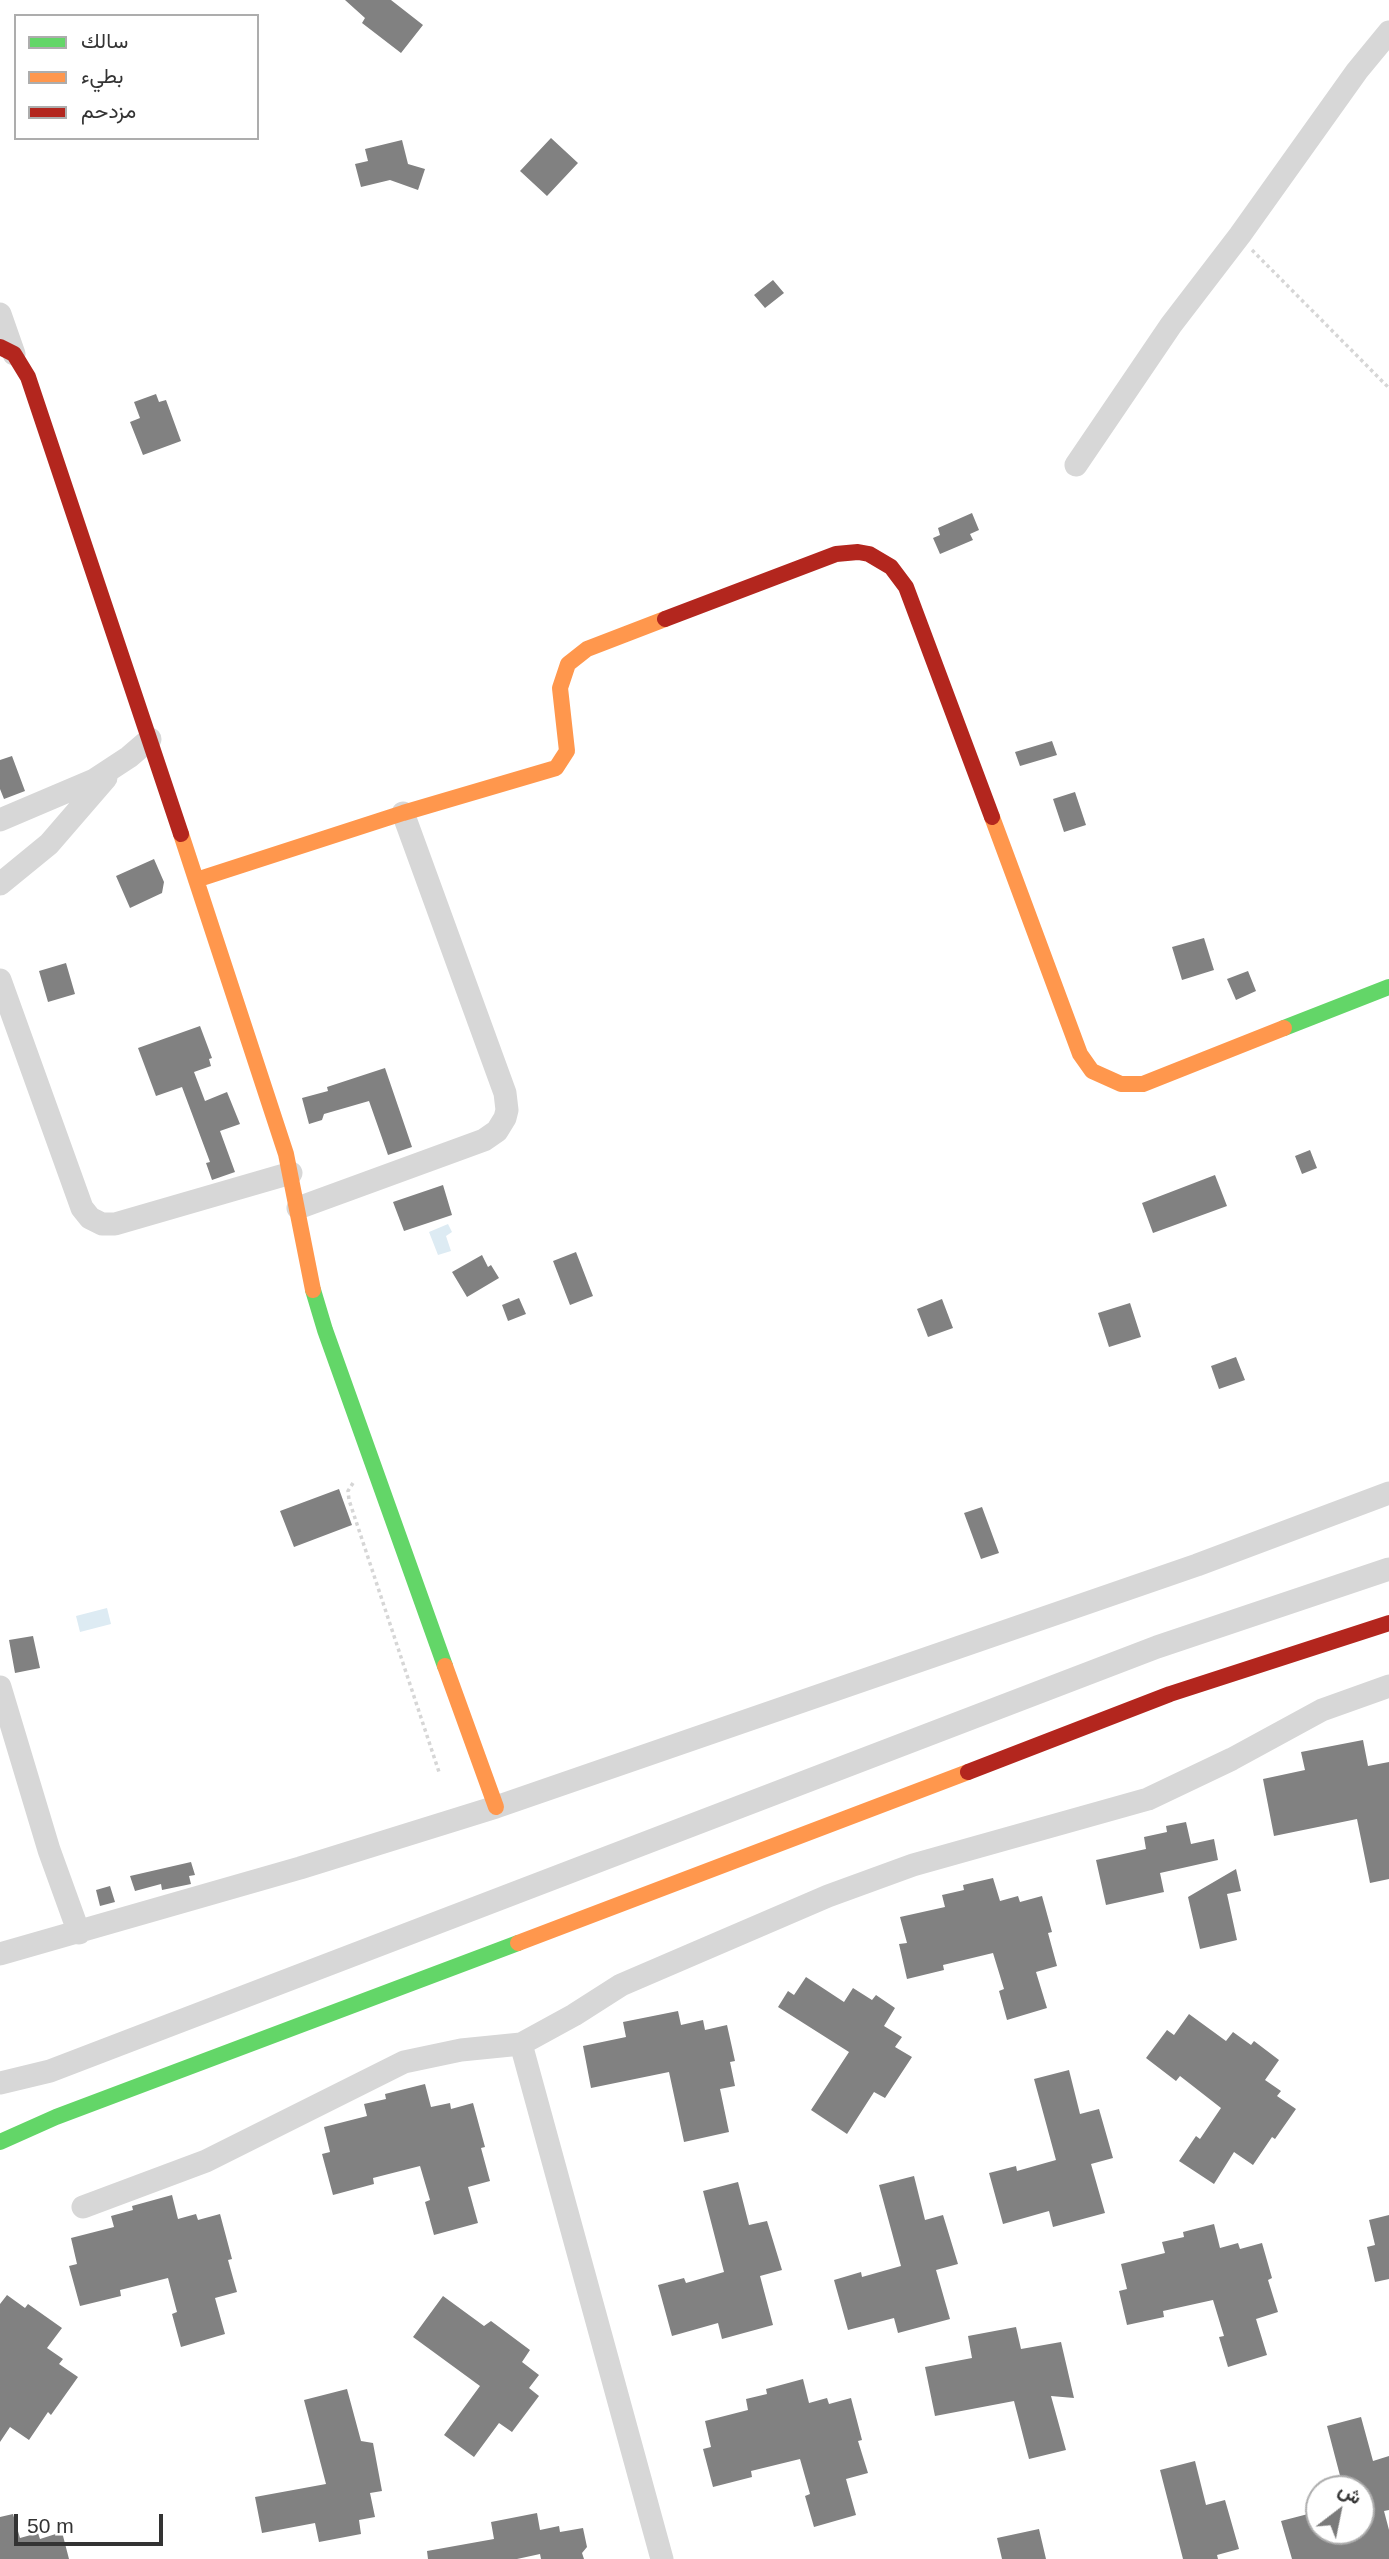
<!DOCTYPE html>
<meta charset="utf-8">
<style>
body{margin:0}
#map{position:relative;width:1389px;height:2559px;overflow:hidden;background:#fff;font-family:Helvetica,Vazirmatn,sans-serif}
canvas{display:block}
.legend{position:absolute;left:14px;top:14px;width:245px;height:126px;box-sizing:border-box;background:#fff;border:2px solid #adadad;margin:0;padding:9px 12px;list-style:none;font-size:21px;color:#333}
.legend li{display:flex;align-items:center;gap:14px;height:35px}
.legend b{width:35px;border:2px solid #adadad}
.north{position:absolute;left:1305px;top:2475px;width:70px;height:70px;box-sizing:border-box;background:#fff;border:2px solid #adadad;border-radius:50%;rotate:32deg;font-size:19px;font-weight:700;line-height:28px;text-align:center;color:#333}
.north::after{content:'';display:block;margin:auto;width:24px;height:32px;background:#7a7a7a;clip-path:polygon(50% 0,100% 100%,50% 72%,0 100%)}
.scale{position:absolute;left:14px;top:2514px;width:149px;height:32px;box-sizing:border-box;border:4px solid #333;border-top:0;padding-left:9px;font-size:21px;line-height:24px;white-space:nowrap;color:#333;-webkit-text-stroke:5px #fff;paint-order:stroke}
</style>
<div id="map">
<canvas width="1389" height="2559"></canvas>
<ul class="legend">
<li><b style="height:9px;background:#63d668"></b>سالك</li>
<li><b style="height:9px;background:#ff974d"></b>بطيء</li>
<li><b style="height:9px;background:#b3261e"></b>مزدحم</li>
</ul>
<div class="north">ش</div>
<div class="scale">50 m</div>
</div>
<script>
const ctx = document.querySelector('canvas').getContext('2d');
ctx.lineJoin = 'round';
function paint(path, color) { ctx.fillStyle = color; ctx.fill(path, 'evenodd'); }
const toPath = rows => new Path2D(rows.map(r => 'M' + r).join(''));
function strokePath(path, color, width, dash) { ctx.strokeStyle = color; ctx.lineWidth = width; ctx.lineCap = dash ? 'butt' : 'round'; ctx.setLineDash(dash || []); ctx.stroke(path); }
const water = toPath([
 [448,1224,452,1232,446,1236,451,1251,438,1255,429,1232],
 [107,1608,111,1624,80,1632,76,1616]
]);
const building = toPath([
 [345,0,391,0,423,25,401,53,362,23,365,18],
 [551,138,578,163,547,196,520,171],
 [402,140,408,164,425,169,418,190,390,180,361,187,355,164,368,161,365,149],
 [773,280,784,293,765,308,754,295],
 [156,394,159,402,166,400,181,441,143,455,130,422,140,418,134,402],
 [972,513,979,530,970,534,973,540,940,554,933,538,940,535,938,528],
 [1052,741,1057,755,1020,766,1015,752],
 [12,756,25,791,4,799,0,789,0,760],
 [1075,792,1086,825,1064,832,1053,799],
 [154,859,164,882,162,893,130,908,116,876],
 [1204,938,1214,970,1182,980,1172,947],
 [66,963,75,994,48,1002,39,971],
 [1248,971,1256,991,1236,1000,1227,979],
 [200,1026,212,1058,209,1059,211,1066,194,1072,205,1101,227,1092,240,1124,220,1131,235,1172,212,1180,206,1163,210,1162,182,1087,156,1096,138,1048],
 [385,1068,412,1147,388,1155,369,1101,324,1114,322,1120,309,1124,302,1098,328,1091,327,1087],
 [1310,1150,1317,1168,1302,1174,1295,1156],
 [1215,1175,1227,1206,1153,1233,1142,1203],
 [443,1185,452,1215,404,1231,393,1202],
 [576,1252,593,1296,570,1305,553,1261],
 [482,1255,488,1267,491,1265,499,1278,467,1297,452,1272],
 [519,1298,526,1314,508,1321,502,1305],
 [942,1299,953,1328,928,1337,917,1309],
 [1130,1303,1141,1337,1109,1347,1098,1313],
 [1236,1357,1245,1380,1219,1389,1211,1366],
 [339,1489,352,1525,294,1547,280,1511],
 [982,1507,999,1553,981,1559,964,1513],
 [33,1636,40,1668,15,1673,9,1640],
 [1363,1740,1368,1766,1389,1762,1389,1879,1370,1883,1357,1819,1274,1836,1263,1779,1305,1770,1301,1752],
 [1186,1822,1191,1844,1214,1839,1218,1860,1160,1873,1164,1892,1106,1905,1096,1860,1146,1849,1144,1837,1167,1832,1166,1826],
 [191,1862,195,1875,189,1876,191,1884,162,1890,161,1884,135,1891,130,1876],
 [1236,1869,1241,1891,1227,1894,1237,1940,1200,1949,1188,1897],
 [993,1878,1000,1901,1018,1896,1020,1902,1042,1896,1052,1932,1048,1933,1057,1966,1036,1972,1047,2008,1007,2020,999,1991,1004,1989,993,1953,943,1965,944,1970,907,1979,899,1944,907,1943,900,1917,945,1907,942,1895,964,1890,963,1885],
 [110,1886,115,1902,100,1906,96,1890],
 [806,1977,844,2002,853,1988,872,2000,876,1995,895,2008,884,2026,902,2037,895,2047,912,2057,885,2098,874,2092,847,2134,811,2110,849,2052,778,2007,788,1991,794,1995],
 [678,2011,681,2025,703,2020,705,2030,727,2025,735,2061,730,2062,735,2086,720,2089,729,2132,684,2142,669,2072,591,2088,583,2046,626,2037,623,2022],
 [1189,2014,1226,2041,1233,2032,1251,2045,1254,2041,1279,2060,1265,2080,1281,2091,1277,2096,1296,2109,1275,2139,1272,2137,1253,2165,1234,2152,1214,2184,1179,2161,1196,2136,1200,2139,1221,2108,1180,2076,1176,2081,1146,2058,1167,2030,1174,2035],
 [1069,2070,1080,2114,1099,2109,1113,2158,1091,2164,1105,2213,1053,2227,1049,2211,1003,2224,989,2173,1016,2166,1017,2171,1056,2160,1034,2079],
 [425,2084,431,2107,450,2103,451,2109,473,2103,485,2147,481,2148,490,2181,468,2187,478,2223,434,2235,425,2202,430,2200,420,2166,373,2178,374,2184,333,2195,322,2154,330,2152,324,2127,367,2116,364,2104,386,2099,385,2094],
 [914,2176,925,2220,943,2215,958,2264,936,2270,950,2319,898,2333,894,2318,848,2330,834,2280,861,2272,862,2277,901,2266,879,2185],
 [738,2182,749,2225,767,2221,782,2270,760,2276,773,2325,722,2339,718,2323,672,2336,658,2285,684,2278,686,2283,724,2272,703,2191],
 [172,2195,178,2219,196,2214,198,2220,220,2214,232,2259,228,2260,237,2292,215,2298,225,2334,181,2347,172,2314,177,2312,168,2278,120,2290,121,2296,80,2306,69,2266,77,2264,71,2238,114,2227,111,2216,133,2210,132,2206],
 [1389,2215,1389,2279,1375,2282,1367,2247,1375,2245,1369,2220],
 [1214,2224,1220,2248,1238,2243,1240,2249,1262,2243,1272,2278,1268,2280,1278,2312,1256,2319,1267,2355,1228,2367,1219,2337,1224,2336,1213,2300,1163,2311,1164,2317,1127,2325,1119,2291,1127,2289,1121,2264,1165,2253,1162,2242,1184,2237,1183,2232],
 [7,2295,25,2308,28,2304,62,2328,47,2348,63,2359,59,2364,78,2377,51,2415,48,2412,29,2440,10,2427,0,2442,0,2304],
 [443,2296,484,2326,491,2321,530,2350,522,2362,539,2375,529,2388,539,2396,512,2432,499,2423,474,2457,444,2435,480,2386,413,2337],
 [1016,2327,1021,2349,1061,2342,1074,2398,1051,2396,1066,2450,1029,2459,1014,2401,935,2416,925,2367,972,2358,968,2336],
 [803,2379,809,2403,827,2398,829,2404,851,2398,862,2440,858,2441,868,2473,846,2479,856,2515,814,2527,805,2496,810,2494,800,2459,751,2471,752,2477,713,2487,703,2449,711,2447,705,2421,748,2410,746,2399,767,2394,766,2389],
 [347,2389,361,2441,373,2443,382,2491,370,2493,375,2517,359,2520,361,2534,319,2542,315,2523,262,2533,255,2497,326,2484,304,2400],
 [1361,2417,1373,2461,1389,2456,1389,2510,1384,2511,1389,2530,1389,2559,1292,2559,1281,2521,1308,2514,1309,2518,1319,2515,1319,2531,1361,2531,1361,2515,1365,2514,1361,2489,1358,2489,1356,2484,1343,2487,1327,2426],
 [1195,2461,1206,2505,1225,2500,1239,2549,1217,2555,1218,2559,1183,2559,1160,2470],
 [537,2513,540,2530,559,2526,560,2532,583,2528,587,2547,582,2553,584,2559,541,2559,540,2554,517,2559,428,2559,427,2551,494,2539,491,2522],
 [13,2514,20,2538,38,2533,40,2539,62,2532,69,2559,0,2559,0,2517],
 [1039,2529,1046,2559,1002,2559,997,2538]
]);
const path = toPath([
 [1252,250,1389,388],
 [353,1483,348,1491,349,1500,439,1772]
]);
const street = toPath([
 [0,314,14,354],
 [1076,465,1171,325,1240,235,1357,71,1389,32],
 [0,820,94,780,129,757,150,739],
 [0,884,49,844,106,778],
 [0,980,82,1208,90,1218,102,1224,115,1224,291,1173],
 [298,1208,484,1140,497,1131,505,1118,507,1110,505,1093,403,813],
 [0,1687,49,1850,79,1933],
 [0,1954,300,1868,496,1807,1197,1565,1389,1493],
 [0,2083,50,2071,1157,1647,1389,1569],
 [83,2207,206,2161,404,2062,461,2050,521,2044],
 [662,2559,521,2044,574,2015,621,1985,828,1896,913,1865,1148,1799,1232,1759,1322,1710,1389,1686]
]);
const fast = toPath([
 [1284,1028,1389,987],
 [313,1290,325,1330,445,1666],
 [0,2142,56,2117,518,1943]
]);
const slow = toPath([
 [992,817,1080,1054,1092,1071,1121,1084,1143,1084,1284,1028],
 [181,834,286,1154,313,1290],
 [196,880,403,813,556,768,567,751,560,688,568,664,587,649,665,619],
 [445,1666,496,1807],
 [518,1943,968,1772]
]);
const jam = toPath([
 [0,347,14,354,28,377,181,834],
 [665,619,836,554,858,552,869,554,891,567,906,587,992,817],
 [968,1772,1170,1694,1389,1623]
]);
paint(water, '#ddebf3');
paint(building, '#818181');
strokePath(path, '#d6d6d6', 3.5, [3.5, 3.5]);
strokePath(street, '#d7d7d7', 23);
strokePath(fast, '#63d668', 16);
strokePath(slow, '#ff974d', 16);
strokePath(jam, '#b3261e', 16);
</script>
